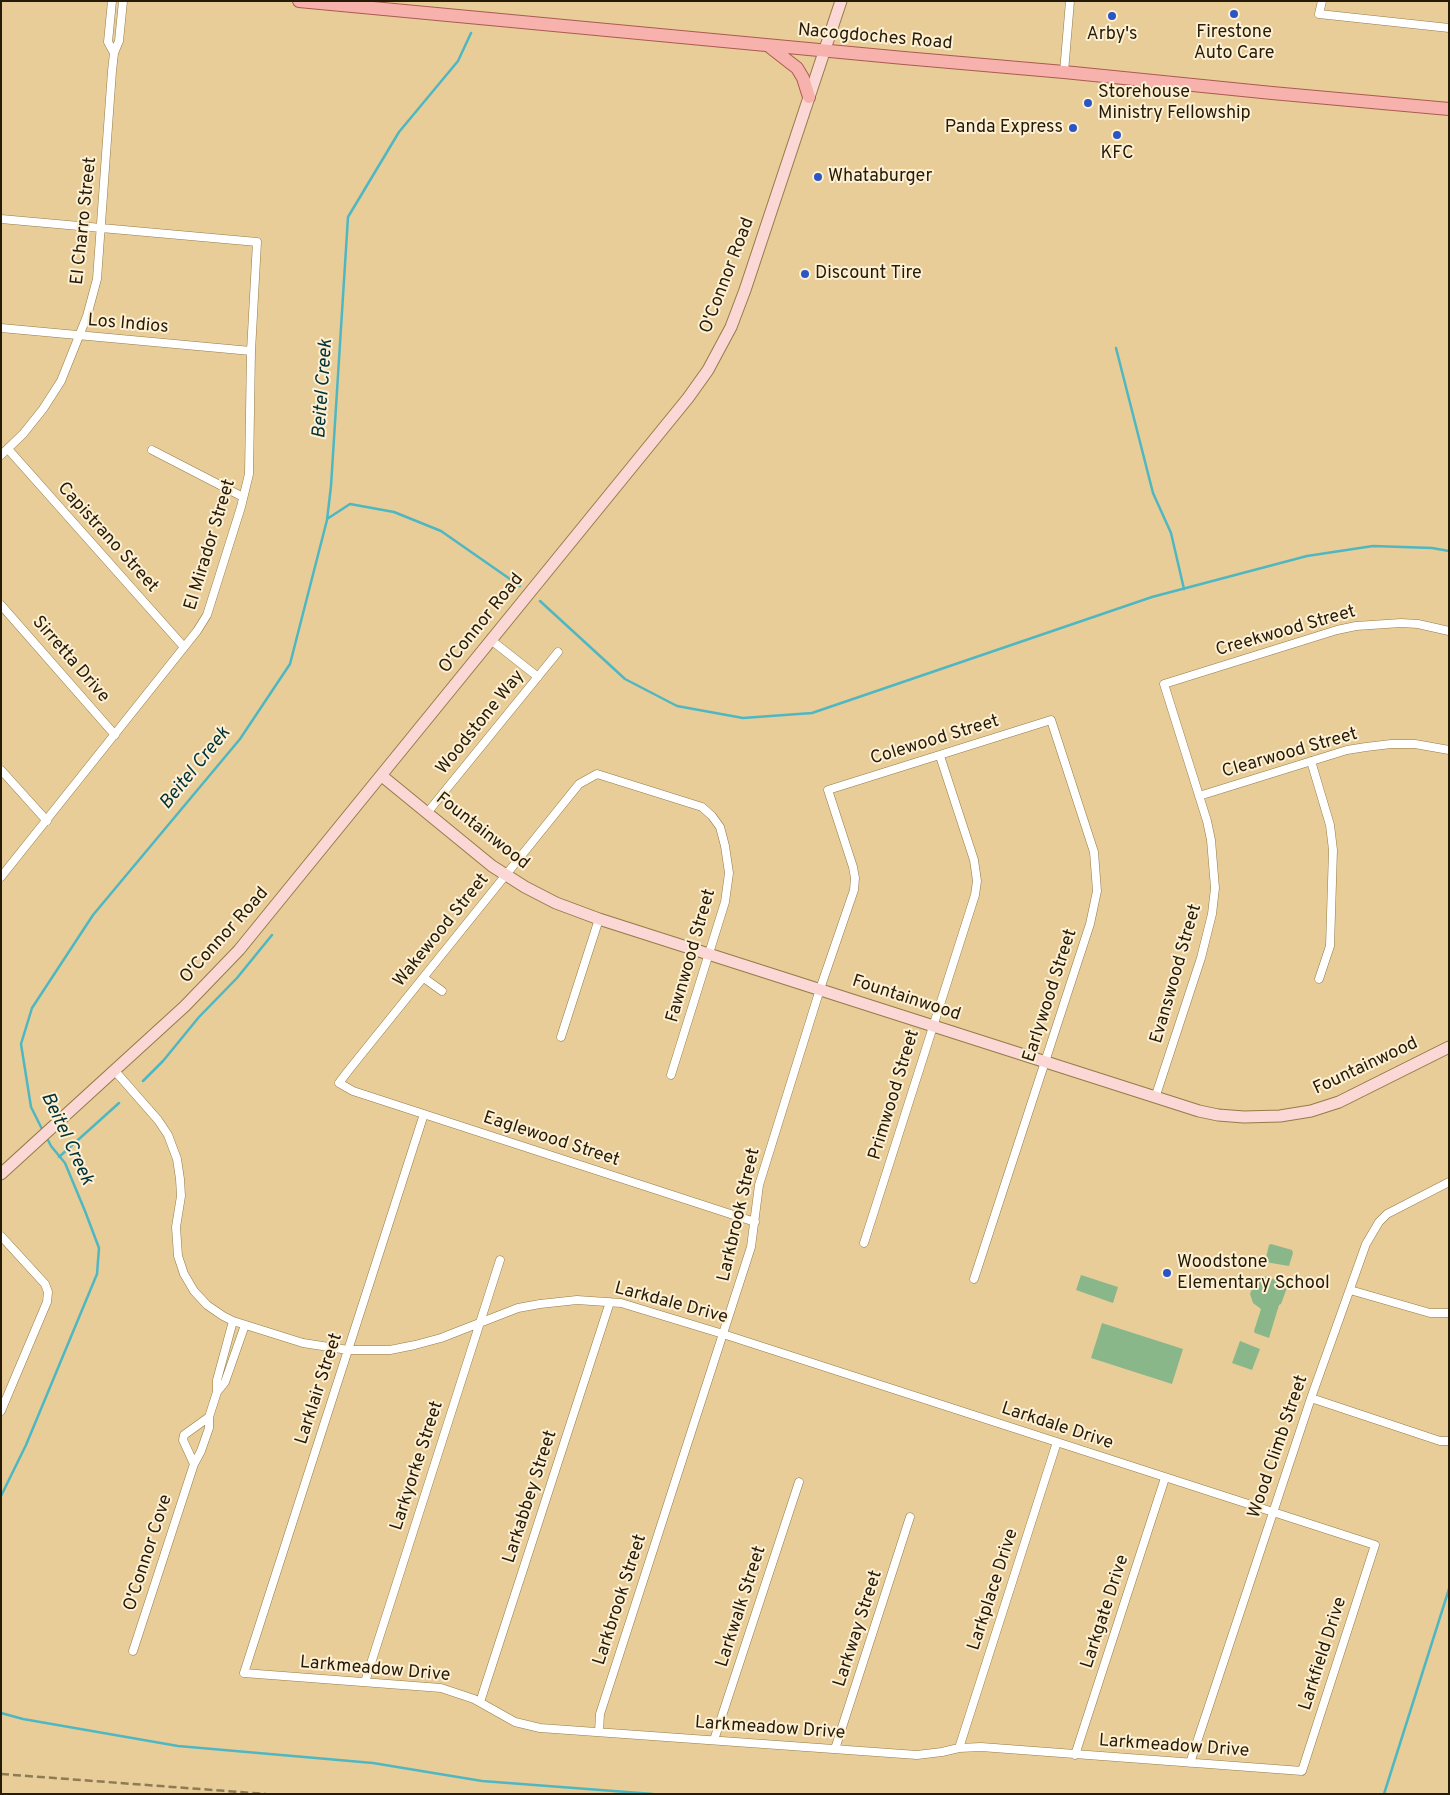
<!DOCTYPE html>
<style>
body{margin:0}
#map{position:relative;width:1450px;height:1795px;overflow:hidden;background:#e8cd98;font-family:Overpass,sans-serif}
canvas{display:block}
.frame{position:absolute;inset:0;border:2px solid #251b06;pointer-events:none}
</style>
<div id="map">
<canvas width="1450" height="1795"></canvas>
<div class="frame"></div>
</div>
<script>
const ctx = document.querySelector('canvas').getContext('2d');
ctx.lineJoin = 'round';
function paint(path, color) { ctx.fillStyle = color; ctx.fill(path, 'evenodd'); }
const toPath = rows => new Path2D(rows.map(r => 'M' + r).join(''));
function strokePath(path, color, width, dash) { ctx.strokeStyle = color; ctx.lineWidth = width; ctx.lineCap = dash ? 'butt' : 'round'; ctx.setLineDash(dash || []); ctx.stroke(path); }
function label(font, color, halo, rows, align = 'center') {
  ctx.font = font + ' Overpass,sans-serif'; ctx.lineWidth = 4; ctx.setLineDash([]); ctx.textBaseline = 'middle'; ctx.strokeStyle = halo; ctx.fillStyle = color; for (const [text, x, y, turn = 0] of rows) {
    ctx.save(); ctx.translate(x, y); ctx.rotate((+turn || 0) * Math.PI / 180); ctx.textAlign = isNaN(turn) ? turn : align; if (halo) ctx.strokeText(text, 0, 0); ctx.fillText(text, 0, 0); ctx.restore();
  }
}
const green = toPath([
 [1271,1244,1292,1250,1293,1253,1289,1266,1265,1262,1269,1245],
 [1081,1275,1118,1287,1113,1303,1076,1290],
 [1264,1276,1286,1283,1288,1285,1281,1304,1279,1305,1269,1338,1255,1333,1254,1331,1261,1309,1253,1303,1250,1294,1253,1286],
 [1102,1323,1183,1349,1172,1384,1091,1358],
 [1240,1341,1260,1349,1252,1370,1232,1363]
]);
const stream = toPath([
 [1116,348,1153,493,1171,533,1184,589],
 [327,519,350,504,394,512,441,531,520,586],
 [540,601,625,679,677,706,743,718,812,713,1152,597,1307,556,1373,546,1432,548,1449,551],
 [143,1081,163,1061,199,1017,237,978,272,935],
 [43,1131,31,1107,21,1044,32,1008,93,915,240,739,290,664,327,520,331,486,348,217,399,132,458,61,471,33],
 [59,1157,119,1103],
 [1,1496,26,1445,97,1274,99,1248,85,1211,65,1163,51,1146,47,1138],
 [1,1713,23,1719,178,1746,373,1763,482,1781,653,1794],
 [1384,1794,1449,1589]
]);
const street = toPath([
 [112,1,108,42,114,53],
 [1322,1,1319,14,1449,28],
 [1064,72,1070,1],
 [1,219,257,242,251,351,249,474,241,507,207,615,197,631,1,877],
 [1,328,251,351],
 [8,449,184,647],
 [152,450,243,497],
 [1,455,23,434,43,409,61,381,87,316,97,279,112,71,114,53,119,41,123,1],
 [1,605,115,735],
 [491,640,538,677],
 [1311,761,1330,825,1333,850,1330,946,1319,979],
 [1,770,47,821],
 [1199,796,1347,750,1366,747,1391,744,1415,744,1449,750],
 [427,813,558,652],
 [424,978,442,991],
 [561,1037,599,919],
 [115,1071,158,1120,168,1135,177,1159,180,1179,181,1196,176,1227,178,1256,184,1274,194,1291,207,1305,223,1316,233,1321,303,1343,348,1350,390,1350,415,1345,441,1338,518,1308,540,1304,577,1300,621,1303,723,1334,1375,1545,1302,1771,981,1747,959,1748,942,1752,917,1755,540,1728,515,1722,474,1699,441,1688,244,1673,348,1350,424,1114],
 [671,1075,725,902,729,873,725,846,720,827,712,816,702,807,597,774,579,784,348,1071,339,1083,353,1091,755,1222],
 [1155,1098,1201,958,1212,914,1215,888,1211,840,1207,821,1164,684,1337,630,1356,626,1401,623,1418,624,1449,631],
 [1,1236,45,1284,48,1292,47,1302,1,1411],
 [864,1243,975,895,977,881,974,860,940,756],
 [1350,1290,1430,1313,1449,1313],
 [217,1392,225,1382,245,1325],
 [1311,1398,1440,1441,1449,1441],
 [194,1464,183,1440,184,1435,209,1417],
 [133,1651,194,1464,201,1451,209,1428,209,1417,217,1392,217,1380,233,1321],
 [365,1682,500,1260],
 [480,1702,610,1302],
 [599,1732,600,1714,751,1247,759,1185,820,989,854,890,855,878,853,867,828,790,1051,720,1094,852,1097,891,1090,924,974,1279],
 [714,1740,799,1482],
 [959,1748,1057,1442],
 [835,1749,910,1517],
 [1075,1755,1165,1478],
 [1190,1763,1311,1398,1366,1244,1379,1222,1387,1214,1449,1182]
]);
const secondary = toPath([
 [382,776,492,866,525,887,556,903,599,919,1199,1111,1218,1115,1244,1117,1280,1116,1311,1111,1339,1102,1449,1047],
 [1,1174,185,1006,239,950,688,398,708,370,731,327,745,290,841,1]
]);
const primary = toPath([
 [299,1,904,58,1064,72,1272,93,1449,109],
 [770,47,797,68,803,78,809,97]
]);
const rail = toPath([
 [1,1774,266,1794]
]);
const markers = [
 [1234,14,5,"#2956c4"],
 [1112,16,5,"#2956c4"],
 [1088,103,5,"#2956c4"],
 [1073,128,5,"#2956c4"],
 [1117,135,5,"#2956c4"],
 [818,177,5,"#2956c4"],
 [805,274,5,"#2956c4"],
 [1167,1273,5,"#2956c4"]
];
const poiNames = [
 ["Firestone",1234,33,"center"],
 ["Auto Care",1234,54,"center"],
 ["Arby's",1112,35,"center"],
 ["Storehouse",1098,93],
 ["Ministry Fellowship",1098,114],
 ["Panda Express",1063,128,"right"],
 ["KFC",1117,154,"center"],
 ["Whataburger",828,177],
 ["Discount Tire",815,274],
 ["Woodstone",1177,1263],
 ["Elementary School",1177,1284]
];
const streetNames = [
 ["Nacogdoches Road",875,38,5],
 ["El Charro Street",85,221,-84],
 ["O'Connor Road",728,276,-69],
 ["Los Indios",128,325,5],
 ["Capistrano Street",107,538,48],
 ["El Mirador Street",211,545,-73],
 ["O'Connor Road",482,624,-51],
 ["Creekwood Street",1286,632,-16],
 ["Sirretta Drive",70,660,49],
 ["Woodstone Way",481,723,-51],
 ["Colewood Street",935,741,-17],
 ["Clearwood Street",1290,754,-16],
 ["Fountainwood",482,832,38],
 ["Wakewood Street",442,931,-51],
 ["O'Connor Road",225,936,-48],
 ["Fawnwood Street",692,956,-74],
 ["Evanswood Street",1177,974,-74],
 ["Earlywood Street",1051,996,-72],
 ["Fountainwood",906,999,18],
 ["Fountainwood",1366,1067,-25],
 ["Primwood Street",895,1095,-73],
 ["Eaglewood Street",551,1140,18],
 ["Larkbrook Street",740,1215,-77],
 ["Larkdale Drive",671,1304,15],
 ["Larklair Street",320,1389,-72],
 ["Larkdale Drive",1057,1427,18],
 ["Wood Climb Street",1279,1447,-71],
 ["Larkyorke Street",418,1466,-72],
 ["Larkabbey Street",531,1497,-72],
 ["O'Connor Cove",149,1553,-72],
 ["Larkplace Drive",994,1590,-72],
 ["Larkbrook Street",621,1600,-72],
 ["Larkwalk Street",742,1607,-72],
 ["Larkgate Drive",1106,1612,-72],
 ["Larkway Street",859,1629,-72],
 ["Larkfield Drive",1324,1654,-72],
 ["Larkmeadow Drive",375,1670,5],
 ["Larkmeadow Drive",770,1729,4],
 ["Larkmeadow Drive",1174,1747,4]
];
const waterNames = [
 ["Beitel Creek",324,389,-86],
 ["Beitel Creek",196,769,-51],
 ["Beitel Creek",66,1139,65]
];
paint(green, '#8ab78a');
strokePath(stream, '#4fb7c2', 2.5);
strokePath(street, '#947b48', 9);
strokePath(secondary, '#947b48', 13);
strokePath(primary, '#aa5b50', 14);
strokePath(street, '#fff', 8);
strokePath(secondary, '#fbd8d6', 11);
strokePath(primary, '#f7b2ae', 12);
strokePath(rail, '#8e7b55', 2.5, [8, 4]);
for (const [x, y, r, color] of markers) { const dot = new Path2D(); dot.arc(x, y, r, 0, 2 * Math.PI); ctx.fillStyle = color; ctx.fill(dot); strokePath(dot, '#fef0d5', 2); }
label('18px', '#251b06', '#fef0d5', poiNames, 'left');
label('18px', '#251b06', '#fef0d5', streetNames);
label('italic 19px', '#003237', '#fef0d5', waterNames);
</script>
